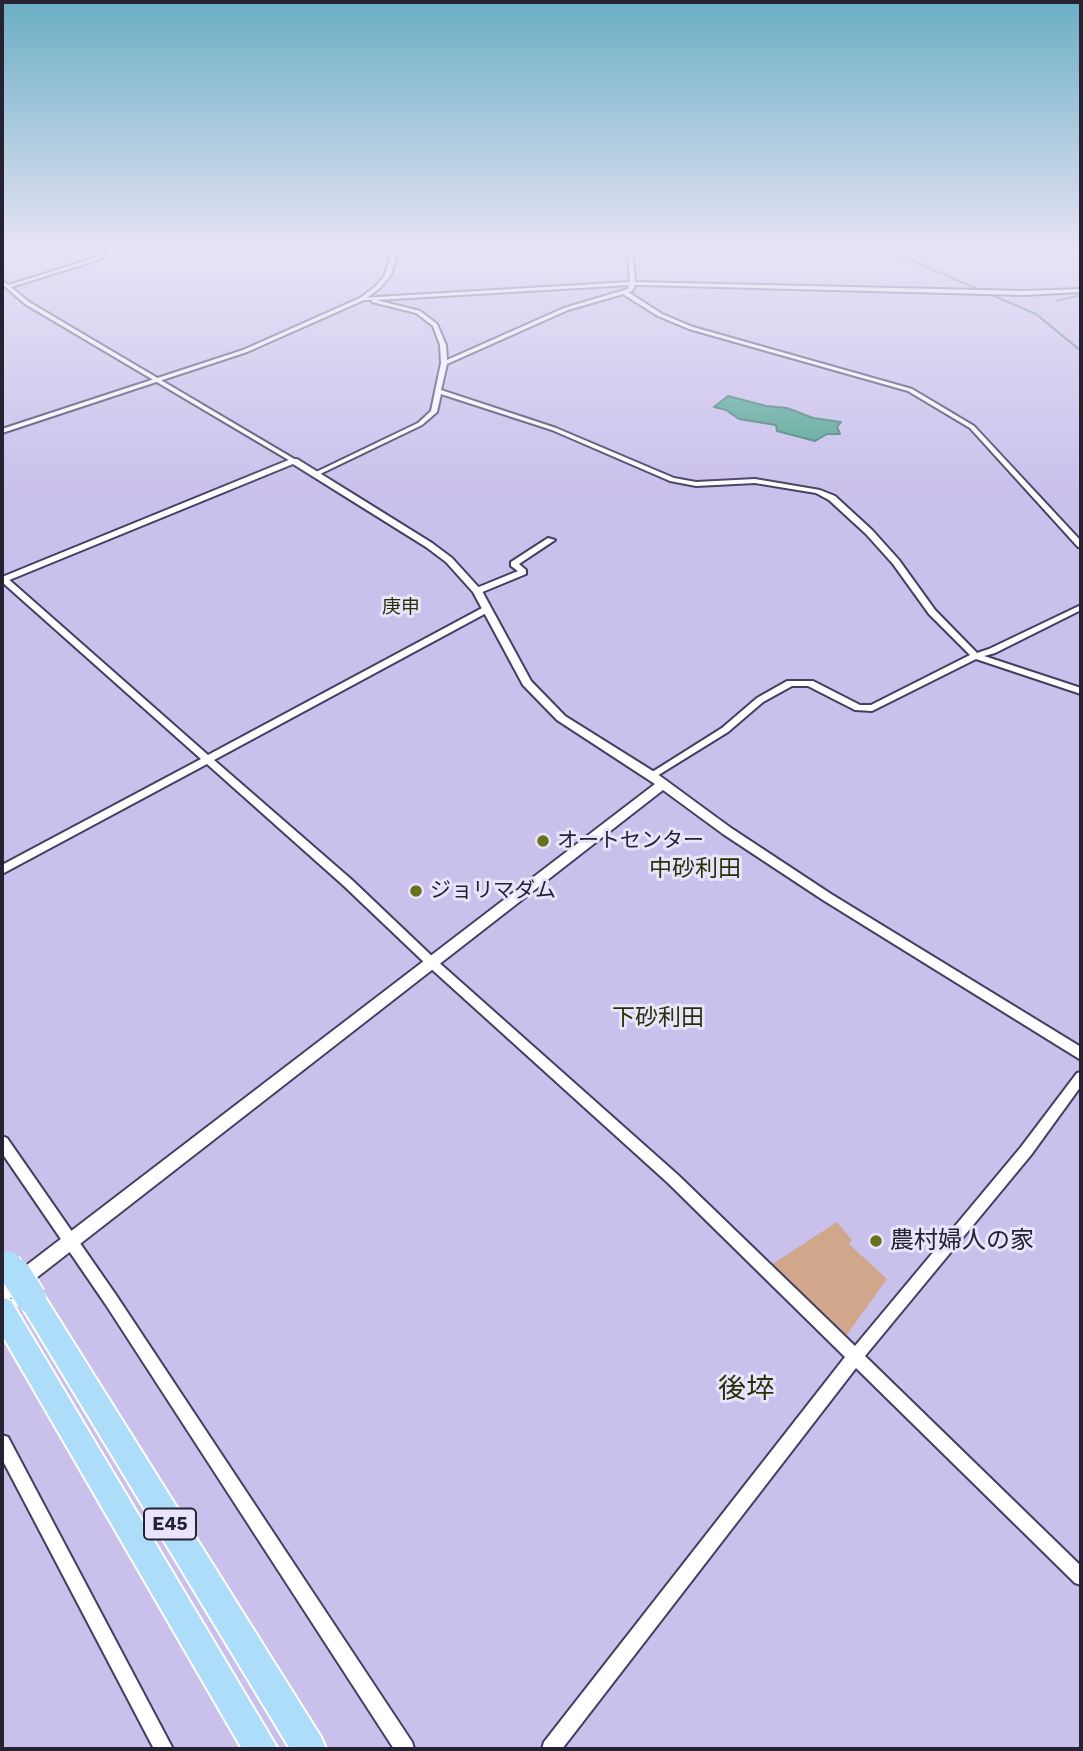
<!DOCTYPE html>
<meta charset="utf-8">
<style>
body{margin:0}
#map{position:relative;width:1083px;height:1751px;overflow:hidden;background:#cac0ec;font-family:"Work Sans",sans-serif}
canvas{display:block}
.frame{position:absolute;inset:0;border:4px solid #262233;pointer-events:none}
</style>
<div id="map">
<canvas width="1083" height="1751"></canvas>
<div class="frame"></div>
</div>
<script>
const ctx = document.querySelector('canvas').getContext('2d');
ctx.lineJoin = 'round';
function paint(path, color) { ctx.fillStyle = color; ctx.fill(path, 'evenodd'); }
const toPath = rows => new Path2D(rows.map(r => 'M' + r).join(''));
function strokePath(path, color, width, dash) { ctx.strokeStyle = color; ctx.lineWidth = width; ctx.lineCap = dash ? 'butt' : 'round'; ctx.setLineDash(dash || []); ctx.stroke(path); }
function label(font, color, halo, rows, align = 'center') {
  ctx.font = font + ' "Work Sans","Noto Sans JP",sans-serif'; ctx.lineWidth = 6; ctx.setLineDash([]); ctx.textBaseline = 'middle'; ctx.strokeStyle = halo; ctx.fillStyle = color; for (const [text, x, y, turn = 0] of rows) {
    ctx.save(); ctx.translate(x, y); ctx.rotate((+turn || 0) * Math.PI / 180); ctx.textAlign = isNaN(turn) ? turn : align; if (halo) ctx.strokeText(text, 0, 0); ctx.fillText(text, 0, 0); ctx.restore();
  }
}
const green = toPath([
 [837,1222,852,1240,849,1244,887,1279,846,1336,771,1265]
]);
const water = toPath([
 [728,396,766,406,787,408,813,418,841,422,837,427,840,434,827,434,815,441,777,431,776,425,739,419,726,410,714,407,728,396]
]);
const stream = toPath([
 [887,250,1036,314,1081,351],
 [1056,301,1081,295]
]);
const minor = toPath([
 [100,250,105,250,101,259,11,287,29,302,296,460,296,462,292,462,25,304,2,284,2,281,9,285,97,257,100,250],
 [628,250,632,250,635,282,1023,291,1081,289,1081,292,1023,295,641,285,635,285,632,291,628,292,662,314,693,327,912,389,974,426,1081,541,1081,547,1078,547,970,428,908,391,689,329,658,316,623,294,568,310,447,364,441,390,556,428,674,478,696,482,755,479,820,490,835,496,872,530,899,560,935,610,977,653,989,649,1081,605,1081,610,995,653,984,656,1081,688,1081,694,976,659,872,711,855,710,808,686,792,686,763,702,728,732,652,779,649,778,647,776,649,774,722,728,757,698,787,681,813,681,860,705,871,705,970,655,929,614,893,564,866,534,829,500,816,493,755,483,696,486,670,481,552,430,441,394,437,412,422,425,318,475,314,475,314,473,418,423,431,411,441,363,440,345,433,326,416,313,372,302,372,300,360,300,360,298,630,282,628,250],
 [629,285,628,289,564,308,447,360,446,345,437,324,420,311,376,300,629,285],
 [548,538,555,540,519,564,526,570,526,574,480,593,474,593,474,589,518,571,511,566,511,562,548,538],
 [2,577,6,577,208,755,484,607,490,607,490,611,214,760,352,880,435,959,678,1175,855,1346,1021,1147,1077,1073,1081,1072,1081,1086,1031,1155,865,1356,1081,1566,1081,1585,1075,1583,856,1368,562,1749,542,1749,544,1742,845,1357,668,1183,427,965,344,886,207,764,2,874,2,865,201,759,2,582,2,577],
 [2,1136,7,1138,116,1295,412,1742,414,1749,394,1749,106,1305,2,1153,2,1136],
 [2,1435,8,1437,173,1749,154,1749,2,1459,2,1435]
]);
const tertiary = toPath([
 [392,250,398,250,391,275,380,288,364,300,247,352,2,433,2,429,243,350,360,298,376,286,385,275,392,250],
 [291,459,297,459,432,543,452,558,482,591,531,681,565,716,656,773,731,828,831,894,1081,1047,1081,1060,823,900,723,834,663,790,8,1300,2,1302,2,1284,655,784,557,720,523,685,473,592,446,562,426,547,293,464,2,583,2,577,291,459]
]);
const motorway = toPath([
 [31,1285,40,1289,321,1737,326,1749,290,1749,22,1307,18,1298,22,1289,31,1285],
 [2,1297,11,1301,278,1749,242,1749,2,1335,2,1297]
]);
const motorwayBridgeFar1 = toPath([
 [9,1263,16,1274]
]);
const motorwayBridge = toPath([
 [15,1273,31,1298]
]);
const markers = [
 [543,841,7,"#69721b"],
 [416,891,7,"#69721b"],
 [876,1241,7,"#69721b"]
];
const farNeighbourhoodnames = [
 ["庚申",401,607]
];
const shields = [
 [170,1524,52]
];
const shieldNames = [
 ["E45",170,1524]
];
const poiNames = [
 ["オートセンター",557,841],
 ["ジョリマダム",430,891]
];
const neighbourhoodNames = [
 ["中砂利田",695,869],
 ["下砂利田",658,1018]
];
const nearPoinames = [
 ["農村婦人の家",890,1241]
];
const nearNeighbourhoodnames = [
 ["後埣",746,1390]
];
paint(green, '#d1a78b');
paint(water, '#4da48f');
strokePath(water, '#417d73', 2);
strokePath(stream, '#417d73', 2);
strokePath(minor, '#473d62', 4);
strokePath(tertiary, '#473d62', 4);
strokePath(motorway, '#fff', 4);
paint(minor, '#fff');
paint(tertiary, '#fff');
paint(motorway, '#aeddf9');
strokePath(motorwayBridgeFar1, '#fff', 26, []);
strokePath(motorwayBridge, '#fff', 33, []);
strokePath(motorwayBridgeFar1, '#aeddf9', 23);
strokePath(motorwayBridge, '#aeddf9', 30);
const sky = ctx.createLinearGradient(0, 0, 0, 496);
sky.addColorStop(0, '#6aaec4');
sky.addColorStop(0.5, '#e7e3f6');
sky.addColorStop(1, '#e7e3f600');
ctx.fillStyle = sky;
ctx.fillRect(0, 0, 1083, 496);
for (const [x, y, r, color] of markers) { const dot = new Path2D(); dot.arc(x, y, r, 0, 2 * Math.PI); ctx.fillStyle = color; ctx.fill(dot); strokePath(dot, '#e9e4fb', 2.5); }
label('19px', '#2c3007', '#e9e4fb', farNeighbourhoodnames);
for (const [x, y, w] of shields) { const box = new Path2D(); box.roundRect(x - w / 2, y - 15.5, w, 31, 5); ctx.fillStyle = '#e9e4fb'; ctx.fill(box); strokePath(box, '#262233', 2); }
label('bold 19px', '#262233', null, shieldNames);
label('21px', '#262233', '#e9e4fb', poiNames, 'left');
label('23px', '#2c3007', '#e9e4fb', neighbourhoodNames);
label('24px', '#262233', '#e9e4fb', nearPoinames, 'left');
label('28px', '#2c3007', '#e9e4fb', nearNeighbourhoodnames);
</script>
